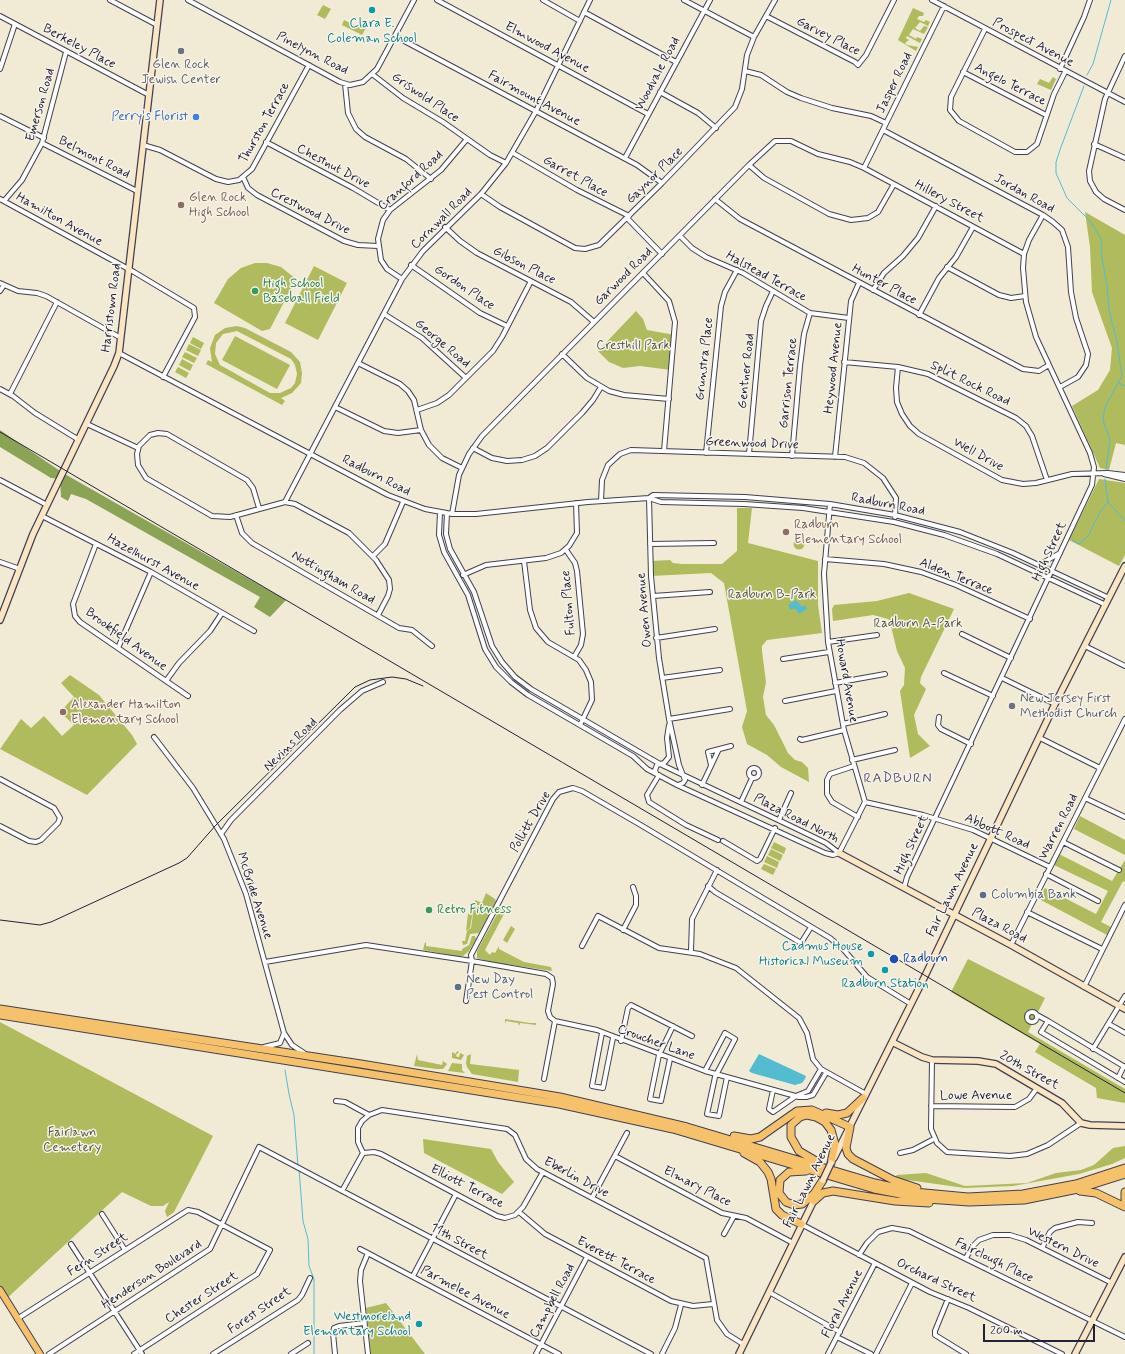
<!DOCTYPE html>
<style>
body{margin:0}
#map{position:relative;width:1125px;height:1354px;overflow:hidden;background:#f1ead4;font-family:Mynerve,sans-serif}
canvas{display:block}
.scale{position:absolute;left:983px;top:1324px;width:112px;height:18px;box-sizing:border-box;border:2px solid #22223b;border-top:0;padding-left:5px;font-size:12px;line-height:14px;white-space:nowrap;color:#22223b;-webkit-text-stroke:3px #f7f3e8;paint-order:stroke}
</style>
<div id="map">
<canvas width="1125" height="1354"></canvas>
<div class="scale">200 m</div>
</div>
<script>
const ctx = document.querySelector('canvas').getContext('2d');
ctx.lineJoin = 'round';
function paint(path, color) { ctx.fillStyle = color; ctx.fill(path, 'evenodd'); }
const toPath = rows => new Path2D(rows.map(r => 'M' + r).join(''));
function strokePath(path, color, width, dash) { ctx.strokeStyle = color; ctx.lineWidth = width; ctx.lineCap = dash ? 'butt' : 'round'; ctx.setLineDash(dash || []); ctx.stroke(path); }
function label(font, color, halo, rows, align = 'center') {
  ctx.font = font + ' Mynerve,sans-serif'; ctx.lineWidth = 3; ctx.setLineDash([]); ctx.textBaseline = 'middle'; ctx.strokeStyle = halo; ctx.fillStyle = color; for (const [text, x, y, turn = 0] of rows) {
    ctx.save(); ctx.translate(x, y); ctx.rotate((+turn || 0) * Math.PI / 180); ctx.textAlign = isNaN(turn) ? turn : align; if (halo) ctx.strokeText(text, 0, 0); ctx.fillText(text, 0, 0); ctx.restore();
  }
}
const green = toPath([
 [323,5,331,9,325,19,317,15],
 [913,8,924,13,923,16,919,16,917,19,924,22,926,20,930,22,928,26,920,22,915,28,920,31,924,26,928,27,924,34,913,29,909,35,916,39,917,37,922,39,920,43,907,36,906,38,909,40,905,43,907,45,918,47,916,51,898,40],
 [344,20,358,27,360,22,367,26,362,35,342,25],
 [1053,77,1056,79,1051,90,1037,84,1040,79,1049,83],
 [1085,212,1125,235,1125,445,1116,443,1109,470,1100,468,1072,406,1098,390,1110,370,1112,348,1092,292,1090,247],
 [255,263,267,263,281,267,296,279,270,329,262,331,214,303,228,279,241,268],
 [314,266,347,283,318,340,285,323],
 [636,311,643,319,647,330,675,335,671,370,640,366,623,368,609,362,598,351],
 [237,326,245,328,291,352,300,362,302,373,301,383,292,393,281,398,285,401,282,405,206,364,208,360,212,362,210,348,215,335,225,328],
 [237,331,291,359,295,365,297,374,295,383,291,388,280,393,270,393,220,365,215,354,216,343,223,334],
 [235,336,290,365,277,389,222,360],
 [193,337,204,343,201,349,190,343],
 [189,344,201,350,198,356,186,350],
 [185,352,197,358,194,363,182,357],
 [182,359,193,365,190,371,179,365],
 [178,367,189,373,186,378,175,372],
 [1099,479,1125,483,1125,555,1119,566,1069,540],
 [737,508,752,508,748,543,818,561,818,605,822,633,767,640,762,646,762,651,766,682,763,697,766,715,774,725,788,753,795,760,802,762,808,768,809,782,781,767,767,755,747,744,742,727,747,711,724,583,711,573,651,576,651,561,670,560,673,563,682,564,722,564,737,551],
 '793.5 544a5.5 5.5 0 1 1 11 0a5.5 5.5 0 1 1-11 0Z',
 [909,593,954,609,921,677,920,683,926,689,914,715,918,734,930,746,910,758,900,691,904,685,905,668,897,651,890,622,888,619,873,615,833,621,832,609,834,605,877,601],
 [70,675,99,695,132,735,137,744,87,795,0,749,21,719,31,728,44,716,62,736,74,725,60,712,74,697,61,683],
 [1080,816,1125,840,1125,855,1074,829],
 [774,842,786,848,784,854,771,848],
 [771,849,783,855,780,861,768,855],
 [1059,854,1112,881,1125,860,1125,882,1123,881,1101,922,1111,927,1107,935,1039,899,1045,888,1096,914,1108,891,1054,865],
 [767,856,779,862,777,868,764,862],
 [764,864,776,869,773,875,761,869],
 [486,893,495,899,496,901,479,933,470,934,467,944,463,945,462,941,465,941,467,931,471,928,475,900,482,903],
 [502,905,510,910,506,910,485,950,490,955,492,952,495,953,499,946,499,949,524,962,551,967,552,971,491,962,477,958,477,951],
 [473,911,470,928,466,931,468,914],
 [511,926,515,929,507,943,503,940],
 [472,936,475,936,476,939,469,951,463,956,456,956,423,950,425,942,426,943,426,946,462,951,462,949,469,945],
 [968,959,1045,998,1028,1032,1125,1089,1125,1103,1097,1098,1096,1088,1035,1052,1040,1044,951,992],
 [505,1019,530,1023,536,1023,536,1025,520,1023,519,1026,518,1023,506,1021,505,1024],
 [0,1022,213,1136,174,1212,167,1217,165,1211,169,1202,163,1206,151,1206,122,1192,5,1300,0,1290],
 [457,1051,459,1052,456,1055,457,1057,459,1057,460,1053,464,1055,461,1060,452,1058,452,1052,456,1054],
 [417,1054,418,1060,442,1065,443,1061,447,1064,443,1069,437,1069,414,1066],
 [471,1054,470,1064,519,1070,518,1082,472,1074,467,1067,466,1063,467,1056],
 [452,1063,462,1064,462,1070,465,1073,448,1071],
 [423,1139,491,1149,498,1162,514,1182,502,1194,424,1153],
 [1125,1146,1125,1158,1112,1164,1079,1174,1013,1186,965,1188,893,1178,897,1175,926,1173,965,1186,1027,1183,1056,1173,1081,1170,1094,1165,1113,1148],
 [386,1303,425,1354,371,1354,366,1308]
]);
const forest = toPath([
 [0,430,63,473,286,600,270,617,254,607,260,597,86,499,71,494,68,501,61,497,60,479,51,478,0,447]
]);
const water = toPath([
 [796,600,802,607,805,605,807,609,799,614,795,608,791,610,788,605],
 [759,1054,806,1076,805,1079,802,1083,795,1085,752,1073,749,1071]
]);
const stream = toPath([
 [1087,75,1093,64,1111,0],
 [1084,86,1061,147,1056,162,1056,173,1067,198,1090,221,1101,239,1102,259,1107,285,1109,310,1117,342,1122,376,1105,407,1103,420,1110,440,1106,470],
 [1119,383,1125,386],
 [1105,479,1108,502,1125,521],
 [1072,540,1079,544,1088,536,1100,512,1108,502],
 [285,1070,289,1094,294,1115,298,1166],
 [299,1169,303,1221,308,1239,309,1266,314,1279,314,1354]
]);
const street = toPath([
 [110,0,157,25],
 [188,0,340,82,350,85,363,82,377,69,414,0],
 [437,0,648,114],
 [543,0,580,21],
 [684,0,754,37],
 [932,0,1125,102],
 [584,12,676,62],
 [0,16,149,95],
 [766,16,855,62,858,65,866,55,894,0],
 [985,29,951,97,950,110,959,121,1015,152,1027,152,1037,144,1054,94,1065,72],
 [395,36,637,165,662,183],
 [1125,56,1105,99,1089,171,1090,181,1096,192,1104,199,1125,210],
 [0,69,15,24],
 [1060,69,1084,17,1090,0],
 [745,71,761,75,787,92,801,98,832,108,871,116,886,123],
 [963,72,1046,115],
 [372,74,403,98,443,122,490,155,506,163],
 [345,84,348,113,356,129,365,137,406,159,431,179],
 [660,92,698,113,716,128],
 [0,116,44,138],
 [883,130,1043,215,1053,222,1062,230,1068,247,1071,292,1076,318,1088,354,1086,365,1078,377,1060,387],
 [266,142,353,188,390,210],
 [42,143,137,191],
 [1094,144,1125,158],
 [143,145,160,150,216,179,228,182,239,180,252,169,309,65],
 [513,153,577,190,629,216],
 [625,158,710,0],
 [749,165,764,178,829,214,851,220,868,218,878,212,894,184],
 [864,168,944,6],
 [243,177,248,188,257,195,344,241,358,245,378,246],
 [481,194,500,207,575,248,585,249,599,245,662,183,735,107,742,89,747,55,754,37,775,0],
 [0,199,134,272,194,308,195,317,163,377],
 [715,199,740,219,1023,369,1039,371,1049,365],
 [4,201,22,180,42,143,66,52],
 [627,218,662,254],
 [445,227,460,241,477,253,571,302,594,322],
 [680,236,692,248,706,257,743,273,810,313,849,318],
 [411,265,480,313,507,326],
 [947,267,999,295,1011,298,1025,296],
 [643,273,669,301,675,322,664,451],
 [402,279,387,269,381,260,378,239,383,220,390,210,441,170,467,139],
 [0,283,18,291,37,293,46,296,121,338],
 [873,290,884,273,903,256,918,238,936,206],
 [0,291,4,285],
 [384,314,422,338,466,378],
 [919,315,939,278,956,257,973,227],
 [119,353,388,495,425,509,452,514,476,514,588,502,649,498,653,495,745,497,830,504,895,515,960,532,1013,553,1109,598],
 [562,354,587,378,609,391,624,395,669,399],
 [844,362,898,367,928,374,1016,418,1026,426,1032,436,1047,480],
 [358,363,400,384,408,391,414,400,421,430,429,445,442,458,462,468],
 [898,367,896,388,897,402,902,414,910,426,919,434,1002,480,1023,484,1036,483,1072,474,1108,473,1125,475],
 [0,389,13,396,35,413,79,440],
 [10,394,57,302],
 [335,407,384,431,398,433,421,430],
 [417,410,437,403,449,395,493,351,502,337,531,281],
 [87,424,138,448],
 [473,448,492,458,507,461,522,460,535,456,547,448,582,413,593,400,601,387],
 [706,453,721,306,725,292,737,270],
 [749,454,761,321,766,306,773,291],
 [792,456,800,366,804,334,810,313],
 [835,457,851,301,859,283],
 [1104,474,1125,479],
 [0,480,47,505],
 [649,498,661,502,744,504,803,508,894,522,944,535,997,554,1106,605],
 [649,498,651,576,659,658,669,719,679,765,685,780,683,783,678,785],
 [601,501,602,480,608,465,620,454,631,450,845,457,864,463,883,478,896,498,895,517],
 [285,502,295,504,349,533,376,560,389,580,390,589,388,596,378,615],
 [830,504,824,574,828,642,844,730,865,802,839,853],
 [259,508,253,488,247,480,167,434,158,433,150,435,139,446,137,454,138,465,146,478,212,516,230,517,285,502,402,279,423,251,481,194,506,163,536,111,590,0],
 [440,512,439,535,444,552,468,595,485,649,496,667,511,682,528,695,633,756,647,769,677,785,825,853,833,855,839,853],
 [447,513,446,534,450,549,474,592,492,646,502,662,515,677,531,689,660,764,795,828,826,843,839,853],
 [452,514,459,475,469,454,482,436,749,165,775,141,791,141,818,154,850,162,864,168,1024,254],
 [236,515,242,533,252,543,399,628,412,630,432,646],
 [42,516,151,572,254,631],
 [96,544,73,604,75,616,80,622,188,696],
 [650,544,714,543],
 [566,550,575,563,577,571,583,634,581,645,574,657],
 [373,556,385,544,403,502],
 [825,559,884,564,921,572,956,585,1030,619],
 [524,561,530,610,536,628,548,642,579,660,586,670,591,682,592,700,580,725],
 [0,562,20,569],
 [1039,565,1060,553],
 [463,575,486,565,546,558,561,553,569,546,577,533,576,503],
 [653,596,710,592],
 [962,634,1011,658],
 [656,638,715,629],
 [828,642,877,635],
 [1085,646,1125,666],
 [118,648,151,572],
 [783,659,829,652],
 [944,673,993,696],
 [662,678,720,670],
 [1002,678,1055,704],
 [166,681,179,663,210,631,222,613],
 [835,683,885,674],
 [785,701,836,691],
 [939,717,938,725,941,729,971,744],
 [669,719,730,709],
 [843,724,885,714],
 [154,737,193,788,224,839,246,894,284,1033,292,1045,304,1053],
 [1040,738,1100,768],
 [800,739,802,740,844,730],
 [852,760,895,750],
 [711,765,708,752,731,746],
 [854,766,830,774,827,780,827,794,832,802,858,817],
 '749 773a5 5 0 1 1 10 0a5 5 0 1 1-10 0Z',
 [656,773,655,770,657,765,664,763,669,757,667,738,669,725],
 [659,775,647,795,649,802,686,825,718,840],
 [0,779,54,808,60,818,58,823,41,840,36,842,29,841,0,826],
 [702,785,719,749],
 [1085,798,1125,817],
 [741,802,752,778],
 [865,802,923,815,973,830,1050,867],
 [779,820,791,793],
 [221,834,231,820,340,710,362,691,383,682],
 [723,841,757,861,760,859,775,828],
 [1063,842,1119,870],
 [1046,874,1098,901],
 [708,886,715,892,801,943,811,927],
 [904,888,907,877,1092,485,1094,467,1090,453,1036,337,1026,302,1023,268,1024,254,1029,240,1043,215],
 [1027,912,1102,949],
 [623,930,636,905,636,896,633,887],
 [1011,945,1125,719],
 [582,946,598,916,659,948,700,954,736,968,799,1018,807,1033,813,1059,821,1069,866,1094],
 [691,951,692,919,717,870],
 [265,962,366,945,472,961,471,955,553,799,559,792,573,788,582,791,639,824,830,938,844,950,867,977,911,1004],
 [1084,987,1125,905],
 [466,1001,472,961,546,974,552,978,553,984,548,1011,550,1017,555,1021,597,1030,705,1071,799,1097,806,1097,813,1095,826,1073],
 '1027 1017a5 5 0 1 1 10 0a5 5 0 1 1-10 0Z',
 [1037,1015,1048,1021],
 [1109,1024,1125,1033],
 [602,1033,592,1086,603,1088,613,1038],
 [621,1041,628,1008,631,1005,692,1036],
 [264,1047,280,1043,284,1033],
 [1093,1049,1125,996],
 [670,1059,661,1101,650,1099,659,1055,673,1026],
 [932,1060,931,1129,937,1143,947,1152,1010,1156,1027,1154,1048,1145,1081,1123],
 [1125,1067,1048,1021,1041,1032,1125,1082],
 [705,1071,725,1033,735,1039,715,1077,707,1114,719,1116,727,1077],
 [1118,1078,1124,1066],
 [544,1079,555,1021],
 [773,1090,769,1109,773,1112,796,1096,808,1091,821,1069],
 [336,1101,345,1102,369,1115],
 [931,1106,1015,1107,1029,1099,1037,1088],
 [363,1153,358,1142,358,1128,362,1121,369,1115,382,1110,507,1129,515,1135,526,1159,537,1169,706,1258,717,1320,727,1334,743,1344],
 [363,1153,374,1152,381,1154,497,1216,505,1218,515,1215,523,1207,543,1172],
 [900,1153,913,1150,934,1139],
 [615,1156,722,1213,746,1218,793,1243],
 [342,1191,363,1153],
 [592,1198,627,1133],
 [519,1212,545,1234,671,1301,693,1306,713,1304],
 [102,1214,125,1250],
 [801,1224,930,1292,969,1308,1062,1354],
 [724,1234,734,1216],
 [71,1244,142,1354],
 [1042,1248,1050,1232,1055,1228,1078,1222,1092,1223],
 [360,1249,559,1354],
 [368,1253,361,1270,360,1281,368,1354],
 [859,1255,867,1243,878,1232,892,1228,909,1231,1125,1337],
 [966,1258,972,1247,979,1240,993,1235,1010,1235,1026,1240,1112,1283],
 [413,1276,456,1194],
 [769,1292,840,1332],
 [948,1299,935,1331,935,1335,966,1354],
 [17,1319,188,1210,198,1212,270,1250,257,1274,134,1354],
 [837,1337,871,1354],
 [49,1354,210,1249,259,1147,651,1354],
 [213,1354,298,1300,302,1295,310,1278],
 [291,1354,308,1343],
 [335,1354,333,1333,334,1328,339,1326,364,1323],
 [536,1354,587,1257],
 [662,1354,675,1328,681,1305],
 [828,1354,875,1263],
 [876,1354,912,1283]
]);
const secondary = toPath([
 [0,620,33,534,114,366,119,353,160,0],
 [839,853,1011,945,1125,1009],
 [892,1042,922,1057,932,1060,978,1061,996,1064,1062,1103,1081,1123,1090,1125,1125,1126],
 [834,1158,924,978,1055,704,1125,566],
 [739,1354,815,1198],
 [1075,1354,1125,1257]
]);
const primary = toPath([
 [0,1290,40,1354]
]);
const highway = toPath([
 [0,1009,361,1064,560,1097,687,1127,875,1183,914,1192,968,1197,1023,1194,1076,1184,1125,1168],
 [0,1015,559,1104,673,1129,874,1189,927,1199,969,1202,1024,1200,1078,1189,1125,1174],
 [826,1113,838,1115,847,1113,863,1098],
 [734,1136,751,1139,760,1137,797,1111,812,1110,850,1127,846,1148,848,1154,853,1159,893,1180,917,1188],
 [744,1153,760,1162,768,1172,771,1179,776,1209,782,1215,801,1224],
 [816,1161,799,1151,791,1137,791,1125,800,1117,807,1115,816,1117,825,1122,831,1130,835,1144,831,1163],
 [806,1171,789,1172,780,1180,779,1193,786,1202,794,1205,802,1204,814,1194,823,1180],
 [1080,1191,1096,1193,1125,1207],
 [1125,1192,1125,1202],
 [814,1201,823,1193,833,1191,895,1201,929,1203]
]);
const rail = toPath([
 [0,432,1125,1093],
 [0,920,40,925,51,922,179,863,187,858,216,825,355,687,370,680,392,677,406,679,423,686]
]);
const secondaryBridge = toPath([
 [823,1180,831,1163]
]);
const markers = [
 [372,10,4,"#0f9aa8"],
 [181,51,4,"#6b7280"],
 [196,117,4,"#3f7fe0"],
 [181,205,4,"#8d6e63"],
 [255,291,4,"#2e9e5b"],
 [786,532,4,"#8d6e63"],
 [1012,706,4,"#6b7280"],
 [63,712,4,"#8d6e63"],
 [983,895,4,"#5c6f8a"],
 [429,910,4,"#2e9e5b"],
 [871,954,4,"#0f9aa8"],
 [894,959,5,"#1a4fb4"],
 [885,970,4,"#0f9aa8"],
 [458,987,4,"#5c6f8a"],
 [419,1324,4,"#0f9aa8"]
];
const cultureNames = [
 ["Clara E.",372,24],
 ["Coleman School",372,39],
 ["Cadmus House",863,947,"right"],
 ["Historical Museum",863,962,"right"],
 ["Radburn Station",885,984],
 ["Westmoreland",411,1317,"right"],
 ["Elementary School",411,1332,"right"]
];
const streetNames = [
 ["Garvey Place",828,37,27],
 ["Prospect Avenue",1033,43,28],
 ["Berkeley Place",79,47,28],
 ["Elmwood Avenue",547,48,28],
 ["Pinelynn Road",312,54,27],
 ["Woodvale Road",658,74,-62],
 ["Jasper Road",895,83,-64],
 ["Angelo Terrace",1010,85,27],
 ["Griswold Place",425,98,34],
 ["Fairmount Avenue",534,99,28],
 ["Emerson Road",41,105,-74],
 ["Thurston Terrace",265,123,-61],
 ["Belmont Road",94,158,27],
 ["Chestnut Drive",333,167,28],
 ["Gaynor Place",655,176,-45],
 ["Garret Place",575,177,29],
 ["Cranford Road",411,181,-42],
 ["Jordan Road",1024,194,29],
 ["Hillery Street",949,202,28],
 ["Crestwood Drive",310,212,27],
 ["Cornwall Road",442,219,-45],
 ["Hamilton Avenue",59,220,29],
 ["Gibson Place",524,266,27],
 ["Garwood Road",624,277,-45],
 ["Halstead Terrace",766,277,29],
 ["Hunter Place",884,285,28],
 ["Gordon Place",464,288,34],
 ["Harristown Road",112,308,-83],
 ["George Road",442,344,40],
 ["Grunstra Place",705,359,-84],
 ["Heywood Avenue",834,368,-84],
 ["Gentner Road",747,371,-84],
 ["Garrison Terrace",789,383,-84],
 ["Split Rock Road",970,384,26],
 ["Greenwood Drive",752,444,2],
 ["Well Drive",978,455,29],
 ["Radburn Road",376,476,27],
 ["Radburn Road",888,505,11],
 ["High Street",1050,552,-65],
 ["Hazelhurst Avenue",153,563,29],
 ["Alden Terrace",956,577,22],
 ["Nottingham Road",333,578,30],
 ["Fulton Place",569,603,-95],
 ["Owen Avenue",645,610,-95],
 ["Brookfield Avenue",126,640,36],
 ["Howard Avenue",846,681,80],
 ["Nevins Road",291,745,-45],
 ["Plaza Road North",796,819,27],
 ["Pollitt Drive",531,822,-60],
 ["Warren Road",1059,827,-63],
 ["Abbott Road",997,832,24],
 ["High Street",912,845,-65],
 ["Fair Lawn Avenue",953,890,-64],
 ["McBride Avenue",254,896,72],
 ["Plaza Road",999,926,28],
 ["Croucher Lane",656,1043,20],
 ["20th Street",1029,1071,29],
 ["Lowe Avenue",976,1096],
 ["Eberlin Drive",576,1178,28],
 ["Fair Lawn Avenue",810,1181,-64],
 ["Elliott Terrace",467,1187,27],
 ["Elmary Place",697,1187,27],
 ["11th Street",459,1242,28],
 ["Western Drive",1063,1248,26],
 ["Fern Street",98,1255,-33],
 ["Everett Terrace",616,1261,28],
 ["Fairclough Place",994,1261,26],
 ["Henderson Boulevard",152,1275,-33],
 ["Orchard Street",936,1281,25],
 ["Parmelee Avenue",465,1293,28],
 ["Chester Street",202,1298,-33],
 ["Campbell Road",553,1301,-62],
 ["Floral Avenue",843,1304,-63],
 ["Forest Street",260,1311,-34]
];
const worshipNames = [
 ["Glen Rock",181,65],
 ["Jewish Center",181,80],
 ["New Jersey First",1020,699,"left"],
 ["Methodist Church",1020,714,"left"]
];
const shopNames = [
 ["Perry's Florist",188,117]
];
const educationNames = [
 ["Glen Rock",189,198],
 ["High School",189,213],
 ["Radburn",794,525],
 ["Elementary School",794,540],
 ["Alexander Hamilton",71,705],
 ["Elementary School",71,720]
];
const leisureNames = [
 ["High School",263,284],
 ["Baseball Field",263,299],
 ["Retro Fitness",437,910]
];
const parkNames = [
 ["Cresthill Park",633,346],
 ["Radburn B-Park",772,595],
 ["Radburn A-Park",918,624],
 ["Fairlawn",72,1133],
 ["Cemetery",72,1148]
];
const serviceNames = [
 ["Columbia Bank",991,895],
 ["New Day",466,980],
 ["Pest Control",466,995]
];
const transitNames = [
 ["Radburn",903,959]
];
const neighbourhoodNames = [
 ["RADBURN",898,779]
];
paint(green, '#afbb5c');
paint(forest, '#8ba354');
paint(water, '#53bcd1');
strokePath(stream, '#53bcd1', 1);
strokePath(street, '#414052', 6);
strokePath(secondary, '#414052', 8);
strokePath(primary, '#414052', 8);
strokePath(highway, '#414052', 9);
strokePath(street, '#fff', 4);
strokePath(secondary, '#fbe6c4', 5.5);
strokePath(primary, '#f5c16b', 6);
strokePath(highway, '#f5c16b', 7);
strokePath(rail, '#22223b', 1);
strokePath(secondaryBridge, '#414052', 8, []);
strokePath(secondaryBridge, '#fbe6c4', 5.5);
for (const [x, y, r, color] of markers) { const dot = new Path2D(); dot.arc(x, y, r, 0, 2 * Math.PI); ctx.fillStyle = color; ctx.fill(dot); strokePath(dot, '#f7f3e8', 1.5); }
label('13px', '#0d838f', '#f7f3e8', cultureNames);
label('13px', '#22223b', '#f7f3e8', streetNames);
label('13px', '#5b616d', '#f7f3e8', worshipNames);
label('13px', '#366cbe', '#f7f3e8', shopNames, 'right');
label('13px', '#785e54', '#f7f3e8', educationNames, 'left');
label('13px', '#27864d', '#f7f3e8', leisureNames, 'left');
label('13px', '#535847', '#f7f3e8', parkNames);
label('13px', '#4e5e75', '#f7f3e8', serviceNames, 'left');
label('13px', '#164399', '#f7f3e8', transitNames, 'left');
ctx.letterSpacing = '1px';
label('14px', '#554f70', '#f7f3e8', neighbourhoodNames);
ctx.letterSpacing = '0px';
</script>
